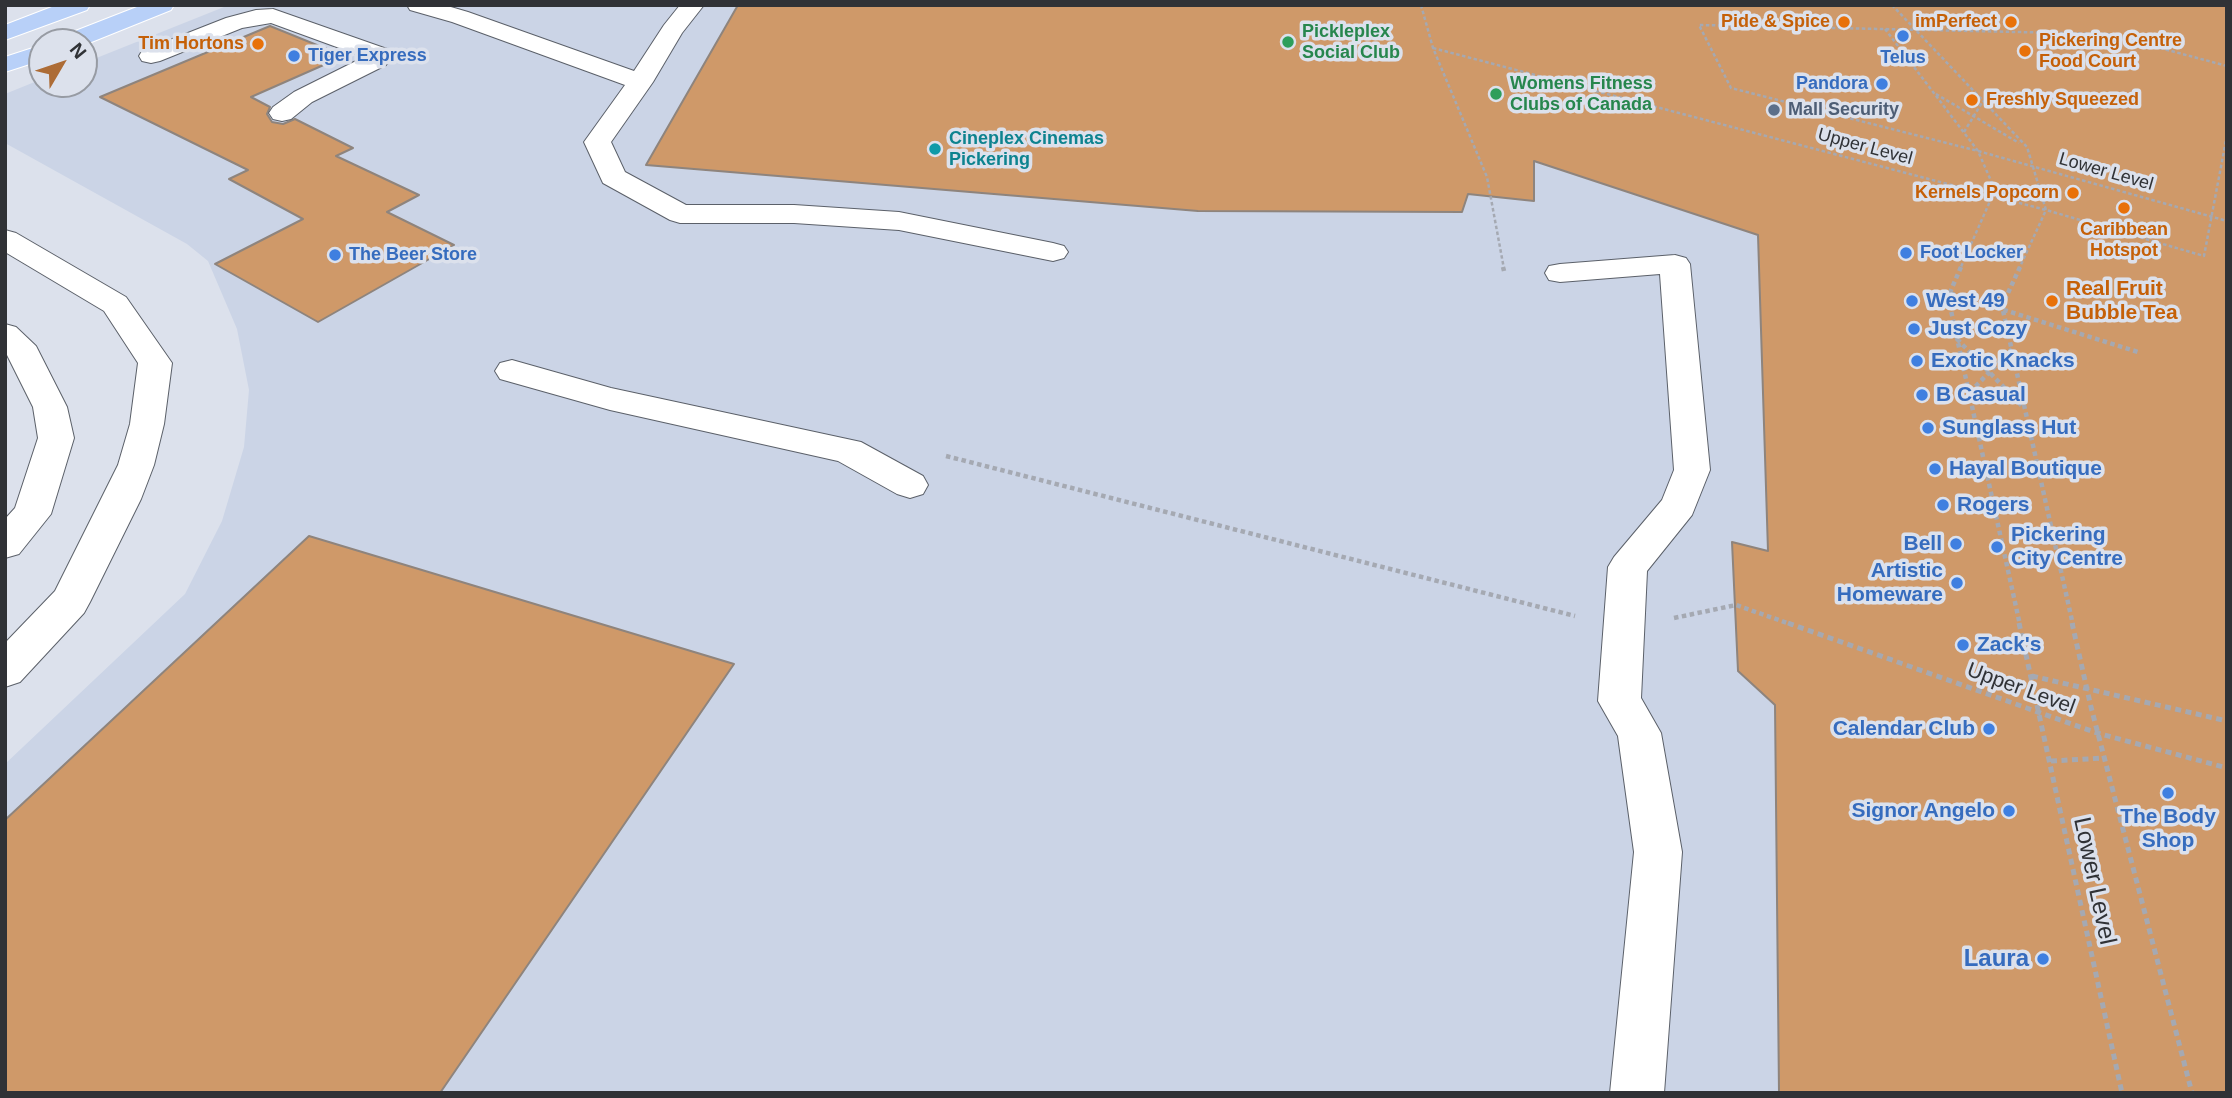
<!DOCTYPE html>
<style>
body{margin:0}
#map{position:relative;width:2232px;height:1098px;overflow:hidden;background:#dce1ec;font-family:Helvetica,sans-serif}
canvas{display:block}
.frame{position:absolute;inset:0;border:7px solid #303236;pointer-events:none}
.north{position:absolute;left:28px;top:28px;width:70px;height:70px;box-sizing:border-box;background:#dce1ec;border:2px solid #979ba3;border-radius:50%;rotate:51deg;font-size:19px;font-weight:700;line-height:28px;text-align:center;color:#303236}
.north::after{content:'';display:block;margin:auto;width:24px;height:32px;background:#ad6c36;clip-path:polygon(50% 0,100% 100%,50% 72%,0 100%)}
</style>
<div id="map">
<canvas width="2232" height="1098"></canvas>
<div class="frame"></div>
<div class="north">N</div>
</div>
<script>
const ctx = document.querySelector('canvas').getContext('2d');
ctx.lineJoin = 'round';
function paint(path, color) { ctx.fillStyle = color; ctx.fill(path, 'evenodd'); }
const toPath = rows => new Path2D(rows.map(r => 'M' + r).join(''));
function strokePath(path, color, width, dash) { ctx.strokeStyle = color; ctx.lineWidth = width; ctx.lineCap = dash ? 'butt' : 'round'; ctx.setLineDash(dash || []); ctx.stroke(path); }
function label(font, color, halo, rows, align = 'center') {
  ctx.font = font + ' Helvetica,sans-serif'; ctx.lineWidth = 7; ctx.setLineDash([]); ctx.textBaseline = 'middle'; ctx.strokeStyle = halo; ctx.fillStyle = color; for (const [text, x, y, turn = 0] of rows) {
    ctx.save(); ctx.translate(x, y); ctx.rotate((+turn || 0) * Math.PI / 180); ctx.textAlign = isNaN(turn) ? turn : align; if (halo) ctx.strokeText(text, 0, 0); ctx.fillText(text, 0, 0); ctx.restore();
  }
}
const built = toPath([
 [229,5,2227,5,2227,1093,5,1093,5,764,185,594,222,521,244,447,249,390,237,329,208,261,187,244,5,143,5,94,42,79,42,84,84,84,84,63]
]);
const building = toPath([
 [738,5,2227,5,2227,1093,1779,1093,1775,705,1738,671,1732,542,1768,551,1758,235,1534,161,1534,201,1468,194,1462,212,1198,211,646,165,738,5],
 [270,26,344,56,251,97,270,107,267,114,272,122,283,124,295,119,353,148,336,156,419,195,387,212,454,245,318,322,215,264,303,219,229,179,248,170,100,97,270,26],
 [309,536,734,664,440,1093,5,1093,5,820,309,536]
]);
const pathFar2 = toPath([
 [1421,5,1433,48,1487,177,1504,269],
 [1892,5,2027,147,2046,210,2019,269],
 [1885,29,1978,151,1995,190,1960,269],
 [1433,48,2046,210,2204,256,2227,135],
 [2227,66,2108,34,1699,25,1731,88,1978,151,2227,221],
 [1936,94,2019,143],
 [1964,132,1983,101]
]);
const pathFar1 = toPath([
 [1503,267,1504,271],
 [1961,267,1948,297,2020,625],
 [2020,267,2002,306,2073,625],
 [1950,293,2138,352],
 [1957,339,2024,408],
 [1970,392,2012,349],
 [946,456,1575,616],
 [1674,618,1736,605,1793,625]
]);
const path = toPath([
 [1788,623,2097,733,2227,768],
 [2019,623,2122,1093],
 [2072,623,2091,707,2192,1093],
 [2032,676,2227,721],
 [2051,761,2104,758]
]);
const minor = toPath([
 [407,5,444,5,468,12,634,71,664,25,680,5,704,5,682,33,653,82,611,142,625,172,686,205,794,205,899,212,1053,243,1064,246,1068,252,1064,258,1053,261,899,230,794,223,680,223,670,220,603,183,584,142,625,85,452,22,410,10,407,5],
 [273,9,387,49,390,54,389,60,386,65,312,102,291,119,282,121,273,119,269,113,273,107,294,92,364,57,271,23,242,28,160,61,151,63,142,61,139,56,142,51,226,18,256,10,273,9],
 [5,230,16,233,126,297,172,363,164,424,154,465,141,499,90,602,84,613,20,682,5,687,5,643,55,591,118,465,130,424,138,363,104,311,5,252,5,230],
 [1675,255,1686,258,1690,264,1710,470,1692,515,1647,571,1641,698,1661,733,1682,852,1664,1093,1610,1093,1634,852,1618,736,1598,701,1608,567,1614,557,1662,500,1674,470,1660,274,1560,282,1549,280,1545,273,1549,266,1560,264,1675,255],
 [5,324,16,327,36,346,67,407,74,438,51,514,19,554,5,558,5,519,15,508,38,438,33,407,5,351,5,324],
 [512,360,611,388,861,442,923,476,928,485,923,494,910,498,897,494,838,461,610,410,500,379,495,371,500,363,512,360]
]);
const major = toPath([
 [57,5,90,5,87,10,5,40,5,25,57,5],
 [142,5,174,5,171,10,84,45,84,42,57,42,60,37,142,5],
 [42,45,42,60,5,72,5,57,42,45]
]);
const markers = [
 [1844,22,7,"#e8710a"],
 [2011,22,7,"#e8710a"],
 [1903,36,7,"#3f7fe0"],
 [1288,42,7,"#2e9e5b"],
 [258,44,7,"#e8710a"],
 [2025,51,7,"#e8710a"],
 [294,56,7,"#3f7fe0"],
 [1882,84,7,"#3f7fe0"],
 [1496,94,7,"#2e9e5b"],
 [1972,100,7,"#e8710a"],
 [1774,110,7,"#5c6f8a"],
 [935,149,7,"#0f9aa8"],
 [2073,193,7,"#e8710a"],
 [2124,208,7,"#e8710a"],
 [1906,253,7,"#3f7fe0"],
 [335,255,7,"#3f7fe0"],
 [1912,301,7,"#3f7fe0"],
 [2052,301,7,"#e8710a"],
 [1914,329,7,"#3f7fe0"],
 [1917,361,7,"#3f7fe0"],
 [1922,395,7,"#3f7fe0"],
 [1928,428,7,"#3f7fe0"],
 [1935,469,7,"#3f7fe0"],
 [1943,505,7,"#3f7fe0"],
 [1956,544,7,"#3f7fe0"],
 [1997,547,7,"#3f7fe0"],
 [1957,583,7,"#3f7fe0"],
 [1963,645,7,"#3f7fe0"],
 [1989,729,7,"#3f7fe0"],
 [2168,793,7,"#3f7fe0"],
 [2009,811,7,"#3f7fe0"],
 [2043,959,7,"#3f7fe0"]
];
const farFoodnames = [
 ["Pide & Spice",1830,22],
 ["imPerfect",1997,22],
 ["Pickering Centre",2039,41,"left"],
 ["Food Court",2039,62,"left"],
 ["Tim Hortons",244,44],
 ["Freshly Squeezed",1986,100,"left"],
 ["Kernels Popcorn",2059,193],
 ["Caribbean",2124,230,"center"],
 ["Hotspot",2124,251,"center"]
];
const farLeisurenames = [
 ["Pickleplex",1302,32],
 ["Social Club",1302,53],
 ["Womens Fitness",1510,84],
 ["Clubs of Canada",1510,105]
];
const farShopnames = [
 ["Tiger Express",308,56],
 ["Telus",1903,58,"center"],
 ["Pandora",1868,84,"right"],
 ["Foot Locker",1920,253],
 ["The Beer Store",349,255]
];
const farServicenames = [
 ["Mall Security",1788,110]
];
const farCulturenames = [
 ["Cineplex Cinemas",949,139],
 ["Pickering",949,160]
];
const farStreetnames = [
 ["Upper Level",1865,147,15],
 ["Lower Level",2106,172,16]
];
const foodNames = [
 ["Real Fruit",2066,289],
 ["Bubble Tea",2066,313]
];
const shopNames = [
 ["West 49",1926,301],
 ["Just Cozy",1928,329],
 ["Exotic Knacks",1931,361],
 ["B Casual",1936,395],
 ["Sunglass Hut",1942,428],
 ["Hayal Boutique",1949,469],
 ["Rogers",1957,505],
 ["Pickering",2011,535],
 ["City Centre",2011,559],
 ["Bell",1942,544,"right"],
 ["Artistic",1943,571,"right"],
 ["Homeware",1943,595,"right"],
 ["Zack's",1977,645],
 ["Calendar Club",1975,729,"right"],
 ["Signor Angelo",1995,811,"right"],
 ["The Body",2168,817,"center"],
 ["Shop",2168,841,"center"]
];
const streetNames = [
 ["Upper Level",2021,689,20]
];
const nearStreetnames = [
 ["Lower Level",2094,881,78]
];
const nearShopnames = [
 ["Laura",2029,959]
];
paint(built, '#cbd4e6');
paint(building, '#cf9969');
strokePath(building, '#8e847d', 2);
strokePath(minor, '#5b6069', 2);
strokePath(major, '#fff', 2);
strokePath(pathFar2, '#a5a9b2', 2.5, [3.5, 2.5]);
strokePath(pathFar1, '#a5a9b2', 4.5, [4.5, 3.5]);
strokePath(path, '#a5a9b2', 5, [6, 4.5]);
paint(minor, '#fff');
paint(major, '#b8d0f8');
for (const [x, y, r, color] of markers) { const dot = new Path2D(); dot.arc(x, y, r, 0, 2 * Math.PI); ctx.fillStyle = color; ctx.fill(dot); strokePath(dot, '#dce1ec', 2.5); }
label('bold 18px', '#c56008', '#dce1ec', farFoodnames, 'right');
label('bold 18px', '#27864d', '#dce1ec', farLeisurenames, 'left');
label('bold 18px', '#366cbe', '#dce1ec', farShopnames, 'left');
label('bold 18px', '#4e5e75', '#dce1ec', farServicenames, 'left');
label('bold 18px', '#0d838f', '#dce1ec', farCulturenames, 'left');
label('18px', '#303236', '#dce1ec', farStreetnames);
label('bold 21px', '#c56008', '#dce1ec', foodNames, 'left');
label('bold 21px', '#366cbe', '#dce1ec', shopNames, 'left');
label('21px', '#303236', '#dce1ec', streetNames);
label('24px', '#303236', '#dce1ec', nearStreetnames);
label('bold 24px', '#366cbe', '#dce1ec', nearShopnames, 'right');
</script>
